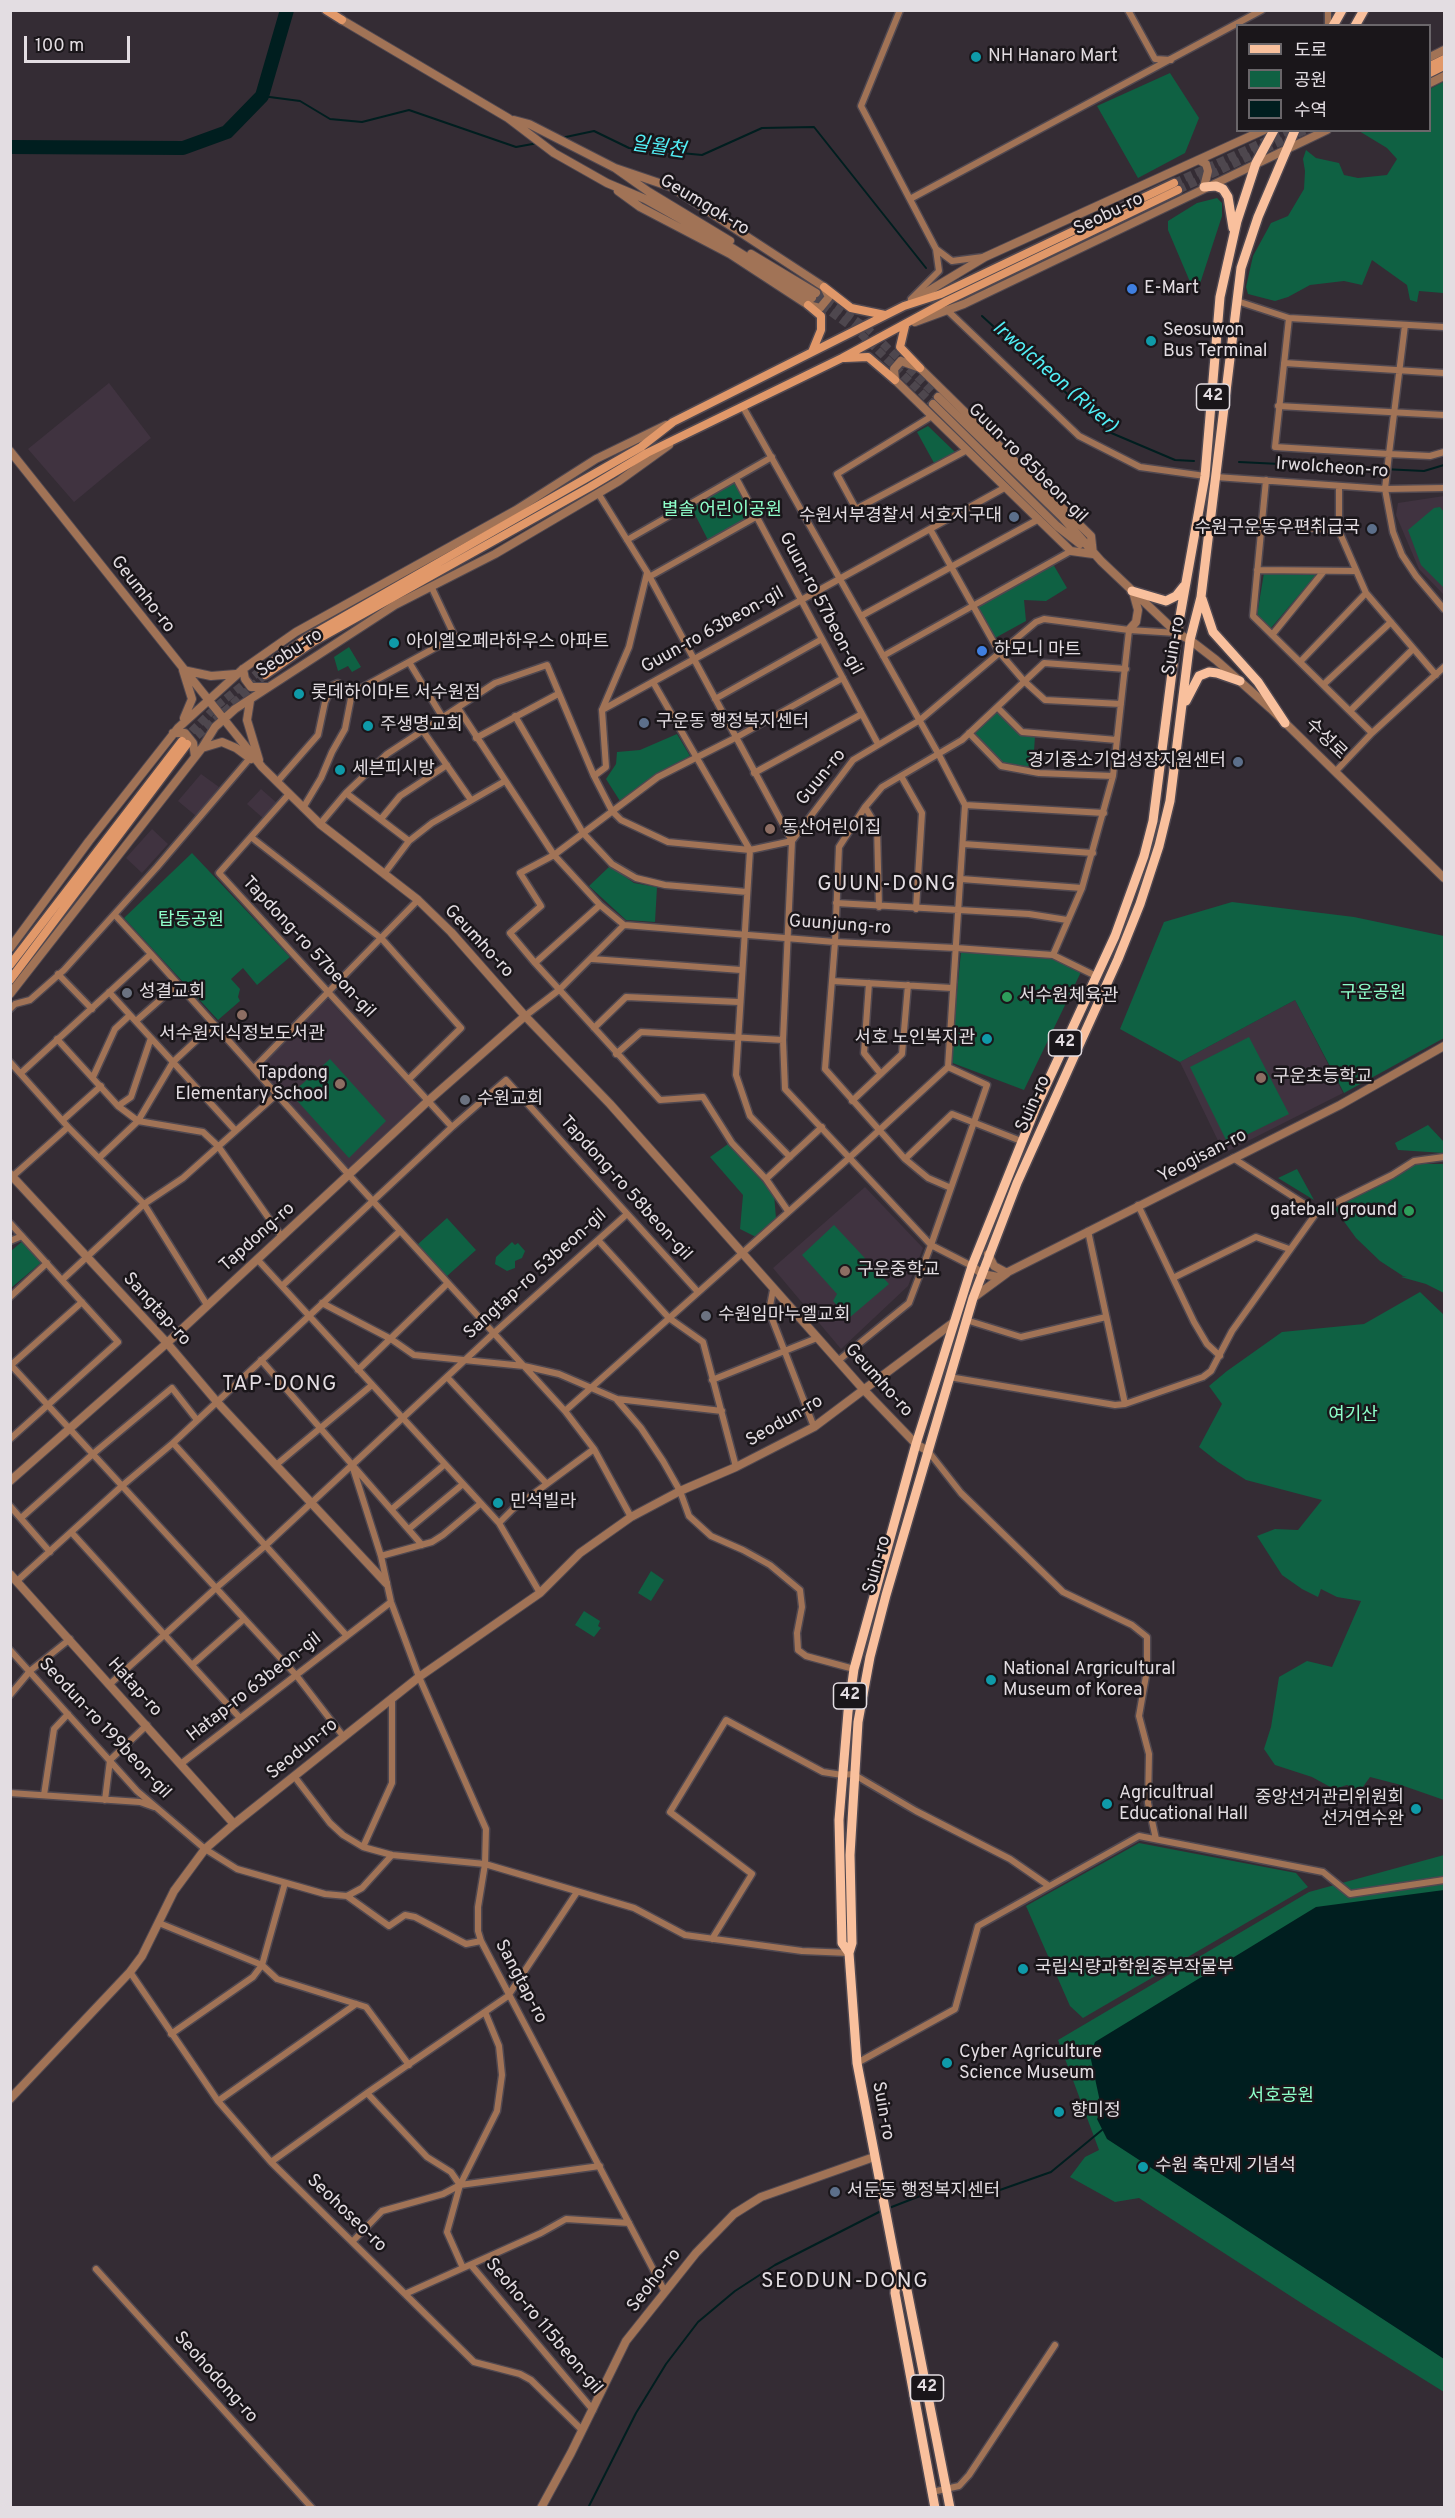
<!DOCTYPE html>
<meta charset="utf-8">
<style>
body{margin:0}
#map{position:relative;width:1455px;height:2518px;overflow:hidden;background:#342c34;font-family:Overpass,"Noto Sans KR",sans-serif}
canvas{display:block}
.frame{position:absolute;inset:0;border:12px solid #e3dde2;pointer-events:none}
.legend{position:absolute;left:1236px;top:24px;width:195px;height:108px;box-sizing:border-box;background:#1a161a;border:2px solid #6a666a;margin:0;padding:8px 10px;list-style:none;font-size:18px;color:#e3dde2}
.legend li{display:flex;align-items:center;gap:12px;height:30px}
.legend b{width:30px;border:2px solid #6a666a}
.scale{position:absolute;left:24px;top:36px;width:106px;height:27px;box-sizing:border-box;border:3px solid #e3dde2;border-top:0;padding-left:8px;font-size:18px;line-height:21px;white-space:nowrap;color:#e3dde2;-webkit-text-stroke:4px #1a161a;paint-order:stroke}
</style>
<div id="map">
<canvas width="1455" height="2518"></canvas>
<div class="frame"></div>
<ul class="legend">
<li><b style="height:8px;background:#f9c09d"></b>도로</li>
<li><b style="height:16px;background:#0f6143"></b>공원</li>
<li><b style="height:16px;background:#001e1f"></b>수역</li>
</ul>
<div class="scale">100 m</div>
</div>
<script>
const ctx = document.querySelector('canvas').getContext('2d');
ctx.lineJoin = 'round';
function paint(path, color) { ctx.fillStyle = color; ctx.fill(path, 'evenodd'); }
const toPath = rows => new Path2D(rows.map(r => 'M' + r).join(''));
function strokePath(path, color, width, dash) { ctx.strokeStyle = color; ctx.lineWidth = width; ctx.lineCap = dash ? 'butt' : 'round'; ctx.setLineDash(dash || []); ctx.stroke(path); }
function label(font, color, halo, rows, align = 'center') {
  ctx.font = font + ' Overpass,"Noto Sans KR",sans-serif'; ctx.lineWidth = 5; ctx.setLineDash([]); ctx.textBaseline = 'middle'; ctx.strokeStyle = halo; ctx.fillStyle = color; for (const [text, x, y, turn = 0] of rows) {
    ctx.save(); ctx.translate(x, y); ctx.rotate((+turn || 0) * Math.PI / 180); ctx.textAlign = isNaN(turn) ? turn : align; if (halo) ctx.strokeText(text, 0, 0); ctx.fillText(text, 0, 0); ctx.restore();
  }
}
const built = toPath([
 [109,383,151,438,74,502,28,449],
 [1444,496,1444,595,1419,569,1396,515,1398,503],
 [201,774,219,787,196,816,178,801],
 [261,789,278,804,264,819,247,804],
 [152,829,168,844,142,873,126,858],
 [328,999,422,1101,349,1169,258,1067],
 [1295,1000,1343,1093,1224,1153,1180,1062],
 [865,1187,923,1248,908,1286,841,1349,773,1268]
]);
const green = toPath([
 [1170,73,1199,118,1185,153,1138,178,1097,106],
 [1443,82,1444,306,1443,293,1419,291,1417,302,1410,300,1407,285,1372,260,1362,285,1344,281,1310,285,1288,297,1275,301,1248,294,1246,287,1253,256,1271,223,1288,216,1304,189,1305,171,1303,159,1306,150,1316,158,1339,163,1344,175,1358,178,1387,175,1397,159,1387,148,1359,131,1430,130,1430,89],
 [1217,198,1222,203,1222,216,1196,296,1168,230,1168,221,1197,203],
 [928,426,955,452,934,463,917,432],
 [735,481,754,516,708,540,690,505],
 [1440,507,1444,512,1444,588,1421,565,1408,530,1434,508],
 [1053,564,1067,588,1046,601,1024,600,1026,621,995,638,976,608],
 [1264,573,1316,575,1271,628,1257,615],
 [349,647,361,667,352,672,348,666,338,671,334,657],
 [997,710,1021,734,1035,736,1033,767,1003,763,973,733],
 [677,734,690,756,656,774,620,801,606,779,616,764,617,752,640,750],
 [192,853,290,957,257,985,243,968,231,979,240,989,238,997,240,1001,218,1020,124,918],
 [610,866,634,883,657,887,655,922,626,920,589,886],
 [1232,902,1354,917,1444,936,1444,1038,1344,1093,1295,1000,1180,1062,1120,1029,1164,922],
 [961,952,1052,958,1081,972,1024,1090,950,1062],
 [1249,1037,1289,1114,1228,1144,1190,1067],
 [330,1059,386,1121,349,1158,291,1094],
 [1428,1125,1444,1142,1444,1153,1398,1150,1395,1143],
 [728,1144,774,1194,776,1218,756,1237,740,1229,743,1195,710,1157],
 [1416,1164,1444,1164,1444,1293,1426,1284,1401,1277,1407,1276,1403,1276,1380,1261,1356,1238,1335,1209,1345,1201],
 [1297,1169,1314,1200,1278,1178],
 [447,1218,476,1250,446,1277,417,1245],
 [834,1225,889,1284,849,1318,833,1301,837,1294,802,1255],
 [25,1239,43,1261,11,1288,11,1251],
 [512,1242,515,1245,518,1243,525,1251,522,1258,515,1261,515,1268,507,1271,495,1264,496,1257],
 [1420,1292,1444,1315,1444,1800,1401,1785,1370,1777,1360,1791,1347,1785,1334,1789,1312,1777,1275,1765,1264,1749,1271,1727,1279,1677,1307,1661,1332,1667,1361,1601,1337,1597,1321,1589,1318,1597,1302,1589,1282,1575,1257,1536,1275,1529,1298,1530,1322,1500,1246,1480,1218,1462,1199,1447,1222,1404,1209,1386,1227,1371,1282,1332,1364,1324],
 [651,1571,664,1580,651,1601,638,1593],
 [584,1611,600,1621,598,1626,601,1628,594,1637,575,1625],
 [1139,1843,1296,1873,1308,1887,1083,2018,1070,2006,1026,1906],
 [1444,1855,1444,2392,1309,2308,1139,2198,1115,2202,1070,2177,1085,2157,1099,2150,1058,2040,1309,1892]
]);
const water = toPath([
 [1444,1890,1444,2359,1107,2139,1097,2119,1102,2111,1090,2055,1095,2042,1316,1907]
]);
const stream = toPath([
 [262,96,300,101,330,119,362,122,409,110,516,147,538,143],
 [561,138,594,131,629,148,702,155,762,128,814,127,926,268],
 [982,316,1109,432,1175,460,1194,461],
 [1239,462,1424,471,1444,465],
 [889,2208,933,2191,997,2191,1051,2172,1102,2130],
 [588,2508,636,2413,666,2364,698,2322,735,2291,775,2265,881,2211]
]);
const river = toPath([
 [10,147,183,148,227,132,262,96,287,10]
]);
const tertiaryTunnel = toPath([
 [816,293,868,329,938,397],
 [812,298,861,334,933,404]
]);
const secondaryTunnel = toPath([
 [1174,183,1289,130],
 [1178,190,1306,130],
 [183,740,218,705,261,670],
 [188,744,265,675]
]);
const minor = toPath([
 [900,10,861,106,936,249,939,271,911,299],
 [1128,10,1155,59,1171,60],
 [1328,26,1328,10],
 [910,199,1262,10],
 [936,249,952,261,983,257],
 [1237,301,1289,318,1444,327],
 [947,310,1079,436,1140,467,1205,476],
 [1289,318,1275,447,1389,454,1405,325],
 [1284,363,1444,373],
 [1278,406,1444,415],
 [932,416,837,474,856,509,967,450],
 [1444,452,1430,456,1389,454,1385,489,1393,532,1402,555,1416,576,1444,609],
 [1216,477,1385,489,1444,488],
 [736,478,878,744],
 [1266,480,1253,616,1372,733,1444,667],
 [1339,486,1339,531,1366,593,1436,675],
 [598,493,647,572,792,841],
 [1262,524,1339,531],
 [930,529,999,652,1024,681,1045,700,1121,704],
 [627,540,772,457],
 [1257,570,1356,571],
 [649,577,756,517],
 [861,616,1039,519],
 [1272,635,1324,571],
 [883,656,1071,551],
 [409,662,443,718],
 [1300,662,1366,593],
 [653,682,750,850,736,1075,750,1116,790,1157],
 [1323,685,1391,622],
 [352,693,455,637,431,586],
 [715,699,822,639],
 [997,707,1022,732,1117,740],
 [458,708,554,855,600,905,624,925],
 [602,710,1006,487],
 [1350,711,1413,649],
 [515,716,583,833,612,864,636,878,665,885,747,892],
 [423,731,471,800],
 [969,733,1001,766,1039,773,1113,776],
 [476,738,558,694],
 [1336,771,1372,733],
 [754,773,862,714],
 [594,776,606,767,602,710,629,647,647,573],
 [901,776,922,813,916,909],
 [277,782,318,735,325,702,333,685,338,683,352,693],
 [346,793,409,841],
 [289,794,219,873,452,1127,506,1080,698,1292],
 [965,805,1104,813],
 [865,807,877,827,879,907],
 [303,808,321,778,332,752,345,729,352,693],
 [381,819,400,796,447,765],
 [320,824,346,793,387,754,495,683,547,665,594,776,612,811,621,820,668,842,750,850,792,841],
 [251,837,382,939,461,1028,409,1079],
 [963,844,1093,853],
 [384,874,409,841,432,823,505,781],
 [961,879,1082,888],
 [836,903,1029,914,1067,920],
 [115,915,151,954],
 [1053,955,1082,888,1113,776,1129,630],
 [592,959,741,970],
 [535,963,600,905],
 [58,974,92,1009],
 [832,981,952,988],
 [869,983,864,1053,881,1074],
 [109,992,235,1130],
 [10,1009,15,1004,30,1000,64,970,157,867,250,758],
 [525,1016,559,990,624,925,835,942,956,948,1053,955,1096,976],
 [136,1021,178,984],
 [594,1028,626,997,739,1002],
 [57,1039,118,1106,138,1121,203,1132,218,1146,282,1237],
 [616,1054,641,1032,783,1040],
 [10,1062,68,1127,144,1204,207,1305],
 [254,1068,418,900],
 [21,1073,151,954,349,1175,565,1411,594,1449,631,1517],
 [93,1077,115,1029,130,1015],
 [852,1101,902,1054,908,985],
 [118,1106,131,1097,151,1038],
 [63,1120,101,1086],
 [99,1158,138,1121,173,1062,214,1024],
 [1233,1158,1317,1212,1392,1175,1414,1161,1444,1157],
 [905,1159,952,1114,1021,1141],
 [13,1176,68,1127],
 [766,1179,822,1127],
 [951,1188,928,1178,905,1159,825,1069,835,942,839,847,865,807,882,787,962,740,1044,663,1126,669],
 [1138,1205,1194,1322,1207,1344,1220,1356],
 [788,1211,766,1179,732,1143,703,1097,660,1100,535,963,510,933,541,906,520,873,554,855,658,777,737,737,843,678],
 [10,1223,118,1342,10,1439],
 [1088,1231,1125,1404],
 [598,1240,669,1318,703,1342,736,1467],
 [10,1241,22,1236],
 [257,1259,499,1523,540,1593],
 [972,1266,931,1245,785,1089,783,1040,792,841,853,760,920,720,1036,622,1044,619,1129,630,1177,633],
 [1173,1278,1256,1237,1289,1249],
 [62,1280,144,1204,183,1178,277,1094],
 [283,1285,452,1127],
 [773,1290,769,1311,814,1427],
 [10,1297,47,1263],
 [322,1303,391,1339,414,1355,524,1366,559,1374,617,1399,722,1411],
 [966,1320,1021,1337,1106,1317],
 [261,1360,422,1545],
 [839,1360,909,1303,931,1245,987,1085,948,1067],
 [10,1364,296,1675,343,1736],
 [10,1366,82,1302],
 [358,1370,448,1283],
 [447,1377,546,1483],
 [949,1377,1115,1405,1125,1404,1203,1377,1211,1371,1232,1331,1317,1212],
 [712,1380,817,1338],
 [617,1400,641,1428,663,1461,680,1491,689,1516,711,1536,743,1550,770,1565,800,1590,802,1607,797,1633,798,1650,806,1656,854,1669],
 [565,1411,849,1158,948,1067,965,805,939,755,743,407],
 [173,1443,347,1636],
 [928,1451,961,1493,1063,1592,1132,1625,1147,1637,1147,1670,1139,1716,1149,1754,1148,1803,1156,1839],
 [276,1465,372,1385],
 [352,1465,381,1556,391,1602,419,1677,486,1829,485,1864,478,1907,478,1931,481,1941,665,2292],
 [10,1506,50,1552],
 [392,1509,444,1465],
 [21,1518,94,1453,172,1388,197,1420],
 [499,1523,513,1509,594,1449],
 [410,1528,463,1484],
 [72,1533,240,1718],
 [381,1556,432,1542,443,1535,480,1504],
 [17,1581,123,1485,173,1443,400,1231],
 [10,1650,137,1791,205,1849,237,1869,325,1894,347,1896,389,1926,405,1915,415,1917,466,1944,481,1941],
 [193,1664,244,1619],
 [110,1684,216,1588,265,1546,494,1333,627,1214],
 [10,1695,30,1671,70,1639],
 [182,1763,391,1602],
 [294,1776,330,1823,343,1835,363,1847,392,1855,485,1864,634,1908,685,1935,802,1951,849,1953],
 [10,1793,140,1802,154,1807],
 [44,1795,54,1729,68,1714],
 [105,1800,110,1760,147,1725],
 [363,1847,392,1783,392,1698],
 [347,1896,362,1888,392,1855],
 [159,1923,262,1965,277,1979,366,2007,409,2065],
 [712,1939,752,1874,670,1812,726,1720,823,1772,842,1775,853,1774,916,1811,1010,1859,1049,1886],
 [130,1972,218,2101,271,2162,474,2362,520,2374,531,2380,582,2430],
 [171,2034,253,1977,262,1965,285,1883],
 [857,2063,955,2009,978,1926,1139,1836,1323,1872,1350,1894,1444,1880],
 [367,2093,427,2157,451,2172,460,2185],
 [218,2101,356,2004],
 [271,2162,367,2093,508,1996,577,1892],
 [353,2241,382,2211,443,2194,460,2185,600,2166],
 [471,2265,593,2410],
 [463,2268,447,2232,460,2185,497,2111,502,2075,499,2046,485,2012],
 [96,2269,312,2508],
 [405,2294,541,2233,566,2219,629,2223],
 [932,2492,959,2486,969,2475,1055,2345]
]);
const tertiary = toPath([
 [342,20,508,118,554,153,607,183,645,199,732,248,812,298],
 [1430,57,1444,50],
 [1430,83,1444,76],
 [514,120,529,124,615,168,649,192,730,241],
 [1199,160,1206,164,1208,171,1204,187],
 [615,168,671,187,824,287,829,297,820,308,808,305,730,254,640,207,618,191],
 [751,254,816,293],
 [912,301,985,257,1264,130],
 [915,322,964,304,1327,130],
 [901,361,920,368,1091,536,1093,554,1071,551,895,380,894,369,901,361],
 [938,397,1063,518,1101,561,1177,633,1190,640,1216,660,1271,709,1444,878],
 [933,404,1057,526,1080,544],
 [10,451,262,767,320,824,418,900,451,932,525,1016,610,1104,863,1389,916,1444,928,1451],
 [1129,630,1136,622,1138,610,1133,592],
 [243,669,245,679,251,687,268,687],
 [250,701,247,720,259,760],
 [184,718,192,699,183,670,211,676,236,674],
 [173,733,185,733,193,743,195,756],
 [202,748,222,742,236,748,251,759],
 [10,948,89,841,178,728,243,669,296,632,516,510,596,459,666,425],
 [10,994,202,748,215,727,235,709,395,605,495,554,619,481,669,445],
 [10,1174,167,1343,217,1402,386,1583],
 [972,1266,982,1274,998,1277,1340,1105,1444,1046],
 [973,1298,1007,1273,994,1266,988,1254],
 [10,1481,167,1343,428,1101,525,1016],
 [10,1574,234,1824],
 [10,2099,130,1972,142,1956,174,1891,205,1849,234,1824,419,1677,540,1593,580,1553,631,1517,680,1491,736,1467,814,1427,954,1322],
 [541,2508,571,2453,626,2341,696,2253,734,2214,761,2197,874,2157]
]);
const secondary = toPath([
 [326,10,342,20],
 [1430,66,1444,59],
 [1430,73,1444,66],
 [824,287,851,308,885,315],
 [808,305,821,316,821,330,812,352],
 [905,326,900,347,920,368],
 [845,358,868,357,895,380],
 [261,670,308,637,641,447,673,422,904,306,941,294,1174,183],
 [265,675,313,642,590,487,647,453,842,358,947,301,1178,190],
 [10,965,182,741],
 [10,980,187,744]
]);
const primary = toPath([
 [1333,26,1342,10],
 [1355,26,1364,10],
 [1204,187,1216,186,1223,189,1228,197,1233,228],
 [1132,591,1166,601,1176,596,1184,586],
 [1202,599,1213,632,1258,682,1285,723],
 [1186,701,1199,676,1209,672,1217,673,1240,681],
 [849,1953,842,1943,839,1820,848,1712,854,1669,916,1444,972,1266,1036,1107,1115,936,1144,856,1153,821,1177,633,1205,476,1220,297,1237,221,1256,163,1274,130],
 [897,2271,895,2293,935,2508],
 [950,2508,907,2290,897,2271,857,2063,849,1953,852,1943,850,1855,858,1722,870,1657,886,1595,973,1298,1017,1183,1118,959,1140,904,1159,846,1170,801,1190,640,1201,597,1241,268,1258,217,1295,130]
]);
const markers = [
 [976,57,6,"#0f9aa8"],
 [1132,289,6,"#3f7fe0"],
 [1151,341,6,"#0f9aa8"],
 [1014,517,6,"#5c6f8a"],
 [1372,529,6,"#5c6f8a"],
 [394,643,6,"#0f9aa8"],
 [982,651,6,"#3f7fe0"],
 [299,694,6,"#0f9aa8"],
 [644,723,6,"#5c6f8a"],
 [368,726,6,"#0f9aa8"],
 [1238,762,6,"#5c6f8a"],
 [340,770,6,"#0f9aa8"],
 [770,829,6,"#8d6e63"],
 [127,993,6,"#6b7280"],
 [1007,997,6,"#2e9e5b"],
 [242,1015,6,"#8d6e63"],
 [987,1039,6,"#0f9aa8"],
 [1261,1078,6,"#8d6e63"],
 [340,1084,6,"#8d6e63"],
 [465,1100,6,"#6b7280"],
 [1409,1211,6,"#2e9e5b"],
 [845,1271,6,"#8d6e63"],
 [706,1316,6,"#6b7280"],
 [498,1503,6,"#0f9aa8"],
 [991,1680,6,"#0f9aa8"],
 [1107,1804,6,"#0f9aa8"],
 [1416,1809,6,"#0f9aa8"],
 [1023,1969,6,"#0f9aa8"],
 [947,2063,6,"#0f9aa8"],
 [1059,2112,6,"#0f9aa8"],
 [1143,2167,6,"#0f9aa8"],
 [835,2192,6,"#5c6f8a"]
];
const shields = [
 [1213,397,33],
 [1065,1043,33],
 [850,1696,33],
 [927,2388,33]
];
const shieldNames = [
 ["42",1213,397],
 ["42",1065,1043],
 ["42",850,1696],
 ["42",927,2388]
];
const poiNames = [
 ["NH Hanaro Mart",988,57],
 ["E-Mart",1144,289],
 ["Seosuwon",1163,331],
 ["Bus Terminal",1163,352],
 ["수원서부경찰서 서호지구대",1002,517,"right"],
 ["수원구운동우편취급국",1360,529,"right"],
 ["아이엘오페라하우스 아파트",406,643],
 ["하모니 마트",994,651],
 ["롯데하이마트 서수원점",311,694],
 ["구운동 행정복지센터",656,723],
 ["주생명교회",380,726],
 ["경기중소기업성장지원센터",1226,762,"right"],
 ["세븐피시방",352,770],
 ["동산어린이집",782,829],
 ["성결교회",139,993],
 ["서수원체육관",1019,997],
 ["서수원지식정보도서관",242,1035,"center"],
 ["서호 노인복지관",975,1039,"right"],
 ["Tapdong",328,1074,"right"],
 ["Elementary School",328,1095,"right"],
 ["구운초등학교",1273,1078],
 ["수원교회",477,1100],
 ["gateball ground",1397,1211,"right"],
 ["구운중학교",857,1271],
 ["수원임마누엘교회",718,1316],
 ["민석빌라",510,1503],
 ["National Argricultural",1003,1670],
 ["Museum of Korea",1003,1691],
 ["Agricultrual",1119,1794],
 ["Educational Hall",1119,1815],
 ["중앙선거관리위원회",1404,1799,"right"],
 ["선거연수완",1404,1820,"right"],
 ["국립식량과학원중부작물부",1035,1969],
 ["Cyber Agriculture",959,2053],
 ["Science Museum",959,2074],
 ["향미정",1071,2112],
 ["수원 축만제 기념석",1155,2167],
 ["서둔동 행정복지센터",847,2192]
];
const streetNames = [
 ["Geumgok-ro",704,206,31],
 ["Seobu-ro",1109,215,-26],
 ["Guun-ro 85beon-gil",1027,464,45],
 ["Irwolcheon-ro",1332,469,4],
 ["Geumho-ro",142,595,52],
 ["Guun-ro 57beon-gil",820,604,62],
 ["Guun-ro 63beon-gil",713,631,-29],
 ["Suin-ro",1175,646,-80],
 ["Seobu-ro",290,654,-33],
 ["수성로",1325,740,44],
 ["Guun-ro",822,778,-51],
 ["Guunjung-ro",840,926,4],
 ["Geumho-ro",478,942,47],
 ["Tapdong-ro 57beon-gil",308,948,47],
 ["Suin-ro",1034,1104,-66],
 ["Yeogisan-ro",1203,1157,-27],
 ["Tapdong-ro 58beon-gil",625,1189,48],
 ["Tapdong-ro",258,1238,-42],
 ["Sangtap-ro 53beon-gil",536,1275,-42],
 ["Sangtap-ro",156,1310,48],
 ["Geumho-ro",878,1381,48],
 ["Seodun-ro",785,1422,-30],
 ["Suin-ro",878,1565,-74],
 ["Hatap-ro",134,1688,48],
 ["Hatap-ro 63beon-gil",255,1688,-38],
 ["Seodun-ro 199beon-gil",104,1729,47],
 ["Seodun-ro",303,1750,-39],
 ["Sangtap-ro",520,1982,62],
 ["Suin-ro",882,2111,80],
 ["Seohoseo-ro",346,2214,44],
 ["Seoho-ro",655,2281,-52],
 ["Seoho-ro 115beon-gil",543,2327,50],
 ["Seohodong-ro",215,2378,48]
];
const parkNames = [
 ["별솔 어린이공원",722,511],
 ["탑동공원",191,921],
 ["구운공원",1373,994],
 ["여기산",1353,1416],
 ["서호공원",1281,2097]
];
const waterNames = [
 ["일월천",658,149,8],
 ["Irwolcheon (River)",1054,378,41]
];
const quarterNames = [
 ["GUUN-DONG",887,886],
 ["TAP-DONG",280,1386],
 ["SEODUN-DONG",845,2283]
];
paint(built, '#403340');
paint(green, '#0f6143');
paint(water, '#001e1f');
strokePath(stream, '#001e1f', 2);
strokePath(river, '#001e1f', 14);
strokePath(tertiaryTunnel, '#4e474e', 8, [8, 4]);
strokePath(secondaryTunnel, '#4e474e', 8, [8, 4]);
strokePath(minor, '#504850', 9);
strokePath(tertiary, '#504850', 10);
strokePath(secondary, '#504850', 11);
strokePath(primary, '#504850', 12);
strokePath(minor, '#a17356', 6);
strokePath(tertiary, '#a17356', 8);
strokePath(secondary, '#e19869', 8);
strokePath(primary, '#f9c09d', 9);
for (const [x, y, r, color] of markers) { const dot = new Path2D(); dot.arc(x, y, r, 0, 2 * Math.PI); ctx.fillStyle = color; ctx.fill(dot); strokePath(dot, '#1a161a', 2); }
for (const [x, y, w] of shields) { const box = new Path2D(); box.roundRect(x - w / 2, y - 13, w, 26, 4.5); ctx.fillStyle = '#1a161a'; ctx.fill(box); strokePath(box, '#e3dde2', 1.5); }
label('bold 16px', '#e3dde2', null, shieldNames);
label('18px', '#e3dde2', '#1a161a', poiNames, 'left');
label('18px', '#e3dde2', '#1a161a', streetNames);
label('18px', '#8effca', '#1a161a', parkNames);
label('italic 20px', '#52eef5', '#1a161a', waterNames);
ctx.letterSpacing = '1.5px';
label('21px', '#e3dde2', '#1a161a', quarterNames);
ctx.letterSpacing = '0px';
</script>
